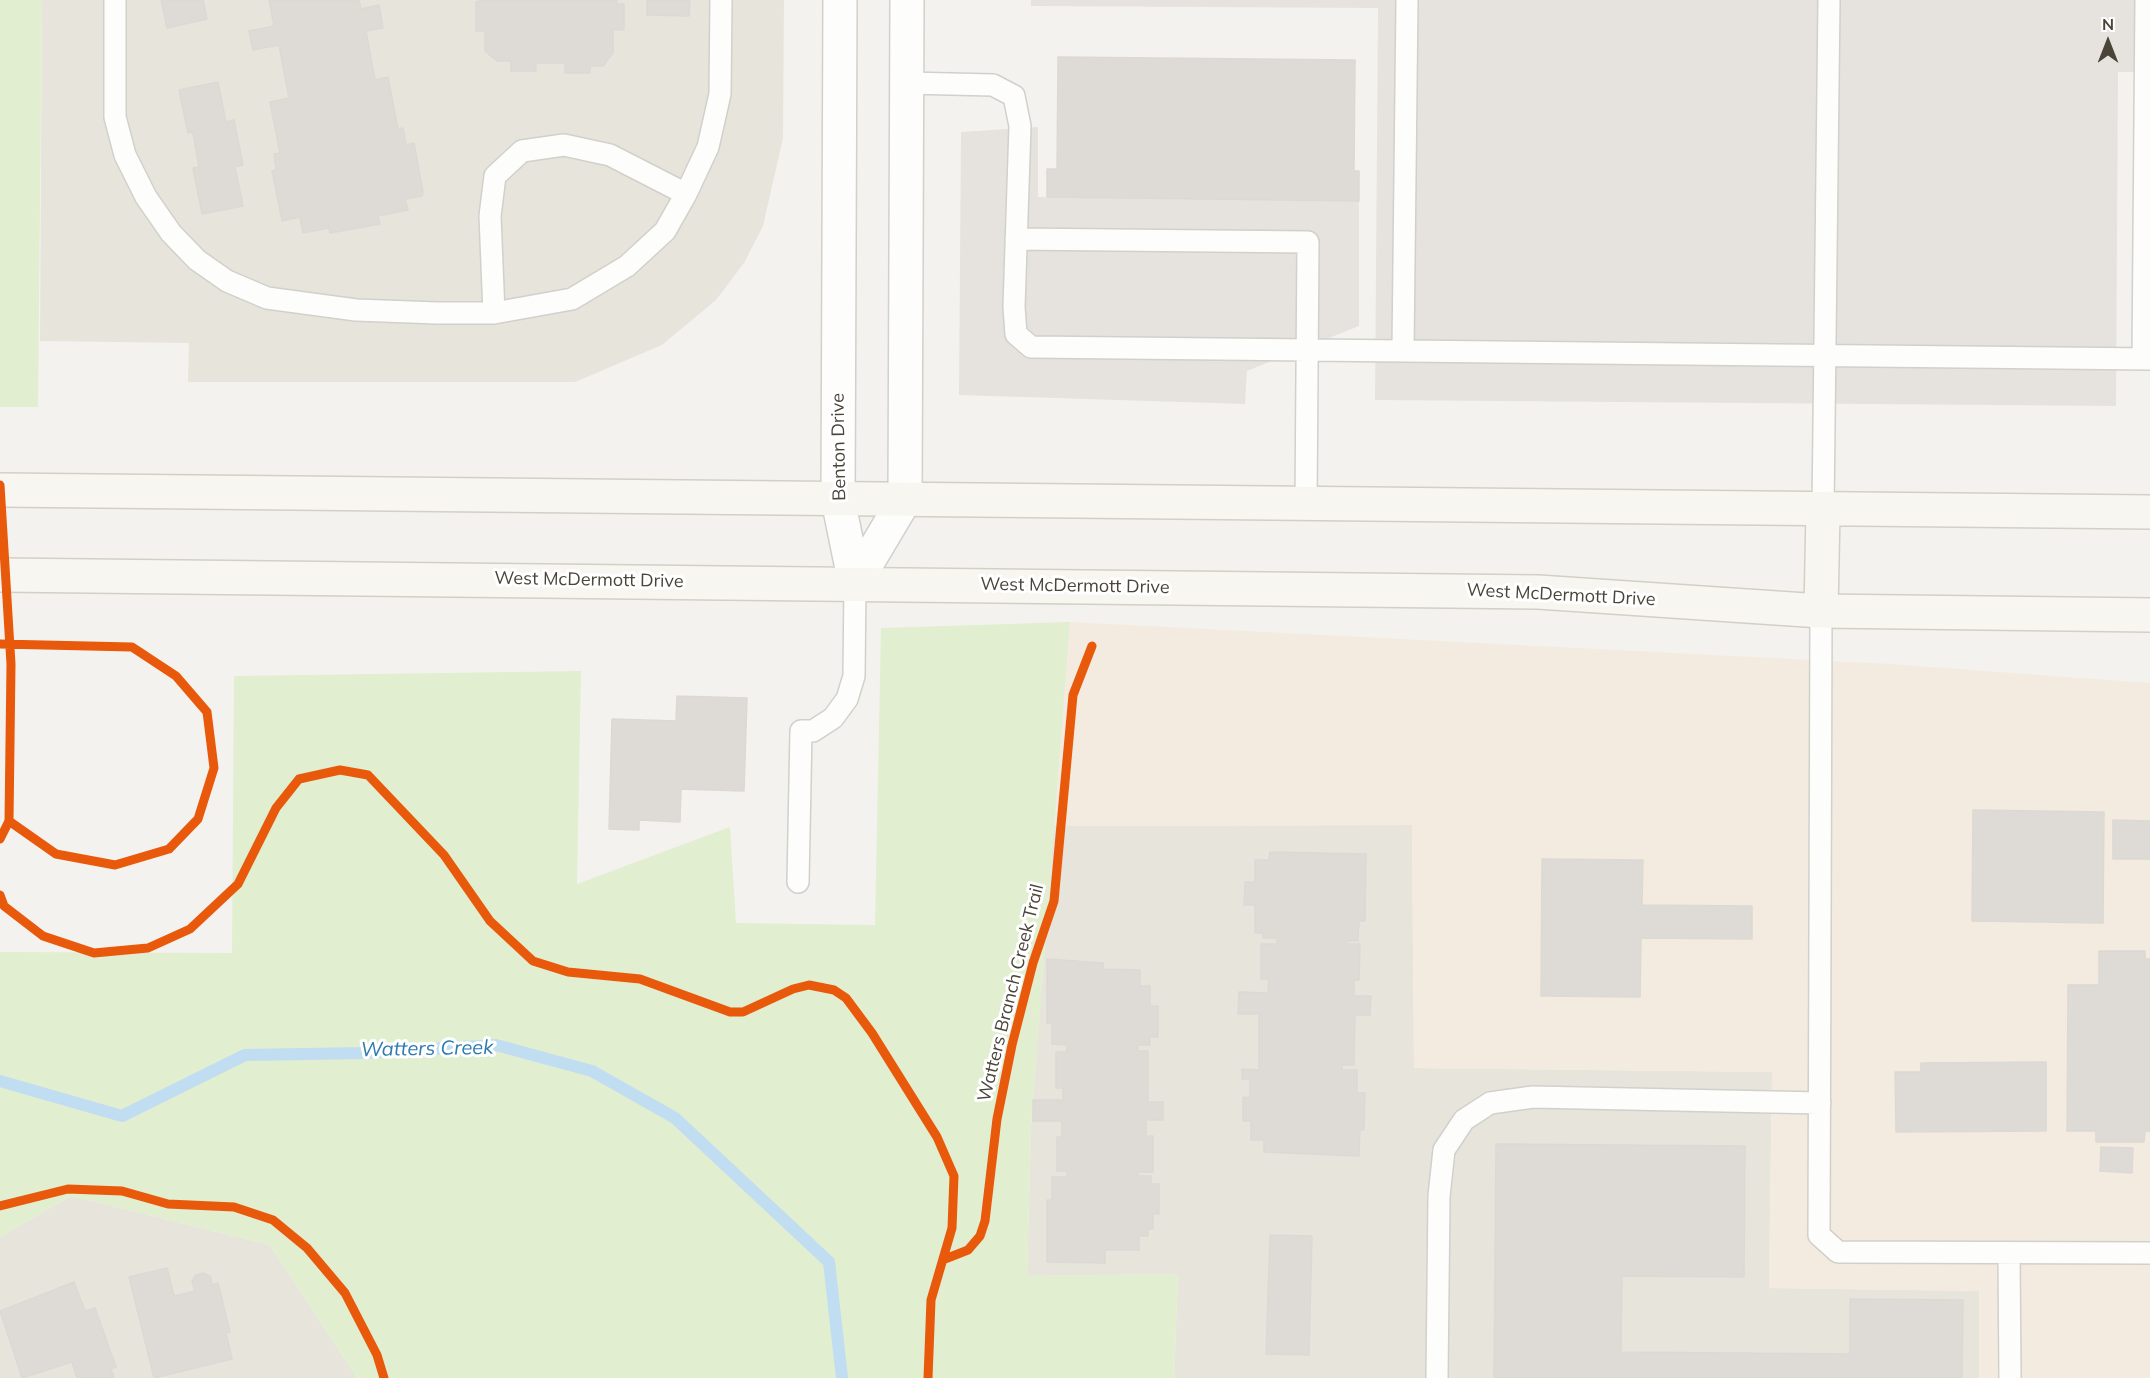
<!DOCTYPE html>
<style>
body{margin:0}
#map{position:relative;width:2150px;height:1378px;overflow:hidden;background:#f4f2ee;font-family:Mulish,sans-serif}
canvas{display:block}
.north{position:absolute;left:2078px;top:12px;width:60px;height:60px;-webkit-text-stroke:4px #fff;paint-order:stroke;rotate:0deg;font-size:16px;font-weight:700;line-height:24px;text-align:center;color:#4b4439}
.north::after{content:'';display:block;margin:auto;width:21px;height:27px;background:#4b4439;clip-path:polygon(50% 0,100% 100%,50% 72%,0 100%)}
</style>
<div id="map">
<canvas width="2150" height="1378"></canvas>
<div class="north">N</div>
</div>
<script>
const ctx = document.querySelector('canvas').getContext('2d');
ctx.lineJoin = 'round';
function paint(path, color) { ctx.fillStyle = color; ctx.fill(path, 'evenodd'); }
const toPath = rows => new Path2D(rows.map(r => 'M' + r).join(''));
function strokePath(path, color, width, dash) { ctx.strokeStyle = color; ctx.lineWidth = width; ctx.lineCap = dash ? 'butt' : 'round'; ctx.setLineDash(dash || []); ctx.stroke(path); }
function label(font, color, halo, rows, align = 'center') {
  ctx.font = font + ' Mulish,sans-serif'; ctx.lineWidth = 6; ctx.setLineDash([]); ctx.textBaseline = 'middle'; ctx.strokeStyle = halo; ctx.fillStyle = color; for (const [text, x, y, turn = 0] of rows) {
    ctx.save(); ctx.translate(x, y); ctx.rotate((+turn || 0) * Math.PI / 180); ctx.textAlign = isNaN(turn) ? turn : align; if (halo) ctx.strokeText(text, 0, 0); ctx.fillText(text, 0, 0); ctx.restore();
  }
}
const residential = toPath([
 [42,0,784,0,783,138,763,226,744,263,716,300,662,345,575,382,188,382,189,343,40,341],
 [1412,825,1414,1068,1772,1072,1769,1288,1980,1291,1979,1378,1174,1378,1178,1274,1027,1276,1031,1126,1054,826],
 [71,1196,270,1245,357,1378,0,1378,0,1237]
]);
const commercial = toPath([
 [1070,622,1890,664,2150,683,2150,1378,1979,1378,1979,1291,1769,1288,1772,1072,1414,1068,1412,825,1054,826]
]);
const green = toPath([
 [0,0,42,0,38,407,0,407],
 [1070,622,1031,1126,1027,1276,1178,1274,1174,1378,357,1378,270,1245,71,1196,0,1237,0,952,232,953,234,676,581,671,577,884,730,827,736,923,875,925,881,628]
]);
const parking = toPath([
 [1031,0,2150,0,2150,72,2118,72,2116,406,1375,400,1378,8,1031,6],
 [1038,127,1038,197,1359,201,1359,326,1247,371,1245,404,959,395,961,132]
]);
const stream = toPath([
 [0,1081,122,1116,245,1055,366,1053,496,1045,592,1071,675,1118,829,1262,842,1378]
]);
const building = toPath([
 [161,0,203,0,207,19,167,28,161,0],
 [269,0,359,0,361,9,379,5,383,28,366,31,375,80,388,77,398,129,403,128,406,145,414,143,423,192,422,196,405,199,408,210,378,216,380,224,330,233,329,228,303,233,300,217,282,221,272,171,276,170,274,154,280,153,270,102,289,98,279,45,253,50,249,31,274,26,269,0],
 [483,0,617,0,617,4,624,4,624,30,613,30,613,53,603,66,590,66,590,73,565,73,565,63,536,63,536,71,511,71,511,61,497,61,485,51,485,31,476,31,476,2,483,0],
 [647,0,690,0,689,16,647,15,647,0],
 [1058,57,1355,60,1354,171,1359,171,1359,201,1047,197,1047,169,1057,169,1058,57],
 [218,82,226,122,234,120,243,165,235,167,243,206,202,214,193,168,199,167,193,132,188,133,179,90,218,82],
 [677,696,747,698,744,791,681,789,680,822,639,820,639,830,609,829,612,719,676,721,677,696],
 [1973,810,2104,812,2103,923,1972,921,1973,810],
 [2113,820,2150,821,2150,859,2113,859,2113,820],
 [1270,852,1366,854,1365,921,1359,921,1358,941,1346,941,1346,944,1360,944,1359,980,1354,980,1354,996,1371,996,1370,1015,1355,1015,1354,1065,1342,1065,1342,1070,1357,1070,1357,1093,1365,1093,1364,1130,1360,1130,1359,1156,1264,1152,1264,1140,1251,1140,1251,1121,1243,1121,1243,1097,1250,1098,1250,1080,1242,1079,1242,1069,1259,1070,1259,1014,1238,1014,1239,992,1268,993,1269,979,1261,979,1261,944,1277,944,1277,938,1263,938,1263,933,1255,933,1255,905,1244,905,1245,882,1255,882,1255,860,1269,860,1270,852],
 [1542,859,1643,860,1642,905,1752,906,1752,939,1641,938,1640,997,1541,996,1542,859],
 [2099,951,2145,951,2145,959,2150,959,2150,1131,2145,1131,2144,1142,2096,1142,2096,1131,2067,1131,2068,985,2099,985,2099,951],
 [1047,959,1103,963,1103,969,1140,970,1140,986,1150,986,1150,1006,1158,1006,1158,1037,1150,1037,1150,1045,1138,1045,1138,1051,1148,1051,1148,1102,1163,1102,1163,1120,1146,1120,1146,1136,1153,1136,1153,1172,1138,1172,1138,1176,1151,1176,1151,1184,1159,1184,1159,1214,1153,1214,1153,1229,1148,1229,1148,1236,1139,1236,1139,1250,1105,1250,1105,1263,1047,1262,1047,1200,1052,1200,1052,1177,1067,1177,1067,1171,1057,1171,1057,1137,1062,1137,1062,1121,1033,1121,1033,1100,1063,1100,1063,1088,1056,1088,1056,1052,1067,1052,1067,1045,1052,1044,1052,1023,1047,1023,1047,959],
 [2046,1062,2046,1131,1896,1132,1895,1072,1921,1072,1921,1063,2046,1062],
 [1496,1144,1745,1146,1744,1277,1622,1276,1621,1352,1850,1354,1850,1299,1963,1300,1962,1378,1494,1378,1496,1144],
 [2101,1147,2133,1148,2132,1173,2100,1171,2101,1147],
 [1270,1235,1312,1236,1309,1355,1266,1354,1270,1235],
 [167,1268,174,1296,195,1291,192,1281,196,1275,204,1273,211,1277,212,1285,218,1283,230,1332,226,1333,232,1359,154,1378,129,1277,167,1268],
 [74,1282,85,1311,95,1308,116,1367,111,1369,114,1378,77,1378,72,1362,22,1378,0,1311,74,1282]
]);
const service = toPath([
 [115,0,115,117,125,155,146,197,171,233,197,260,227,281,267,298,356,310,437,313,494,313,572,299,627,266,665,231,686,194,708,147,720,94,721,0],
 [908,83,993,85,1014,96,1020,126,1014,307,1016,334,1031,347,2150,359],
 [1016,239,1308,242,1306,505],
 [494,313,490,216,495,176,522,151,564,145,610,155,686,194],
 [1403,350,1407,0],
 [2143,359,2146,0],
 [1823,511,1829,0],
 [1821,611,1819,1235,1838,1252,2150,1253],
 [798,882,801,731,813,731,833,718,847,699,854,676,855,583],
 [2009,1254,2010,1378],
 [1437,1378,1439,1196,1444,1150,1464,1120,1490,1103,1533,1097,1820,1103]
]);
const tertiary = toPath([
 [840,0,838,500,855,583],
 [855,583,905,499,907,0]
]);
const secondary = toPath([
 [0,490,2150,512],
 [0,575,1538,592,1821,611,2150,615],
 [1821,611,1823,511]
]);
const cycleway = toPath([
 [0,485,11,664,9,821,0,839],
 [0,644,132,647,176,676,207,712,214,768,198,819,169,849,115,865,56,854,9,821],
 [0,895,4,906,43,936,94,953,148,948,190,929,238,884,276,808,299,779,340,770,368,775,444,855,490,921,533,961,568,972,640,979,730,1012,743,1012,793,989,809,985,834,990,846,998,872,1033,937,1137,954,1176,952,1228,931,1300,928,1378],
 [0,1206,68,1189,122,1191,168,1204,234,1207,273,1220,307,1248,345,1293,377,1355,384,1378],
 [945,1259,968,1250,980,1236,985,1221,997,1119,1012,1045,1033,963,1054,901,1073,695,1092,646]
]);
const streetNames = [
 ["Benton Drive",839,447,-91],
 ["West McDermott Drive",589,580,1],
 ["West McDermott Drive",1075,586,1],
 ["West McDermott Drive",1561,595,3],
 ["Watters Branch Creek Trail",1011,993,-76]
];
const waterNames = [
 ["Watters Creek",427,1049,-1]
];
paint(residential, '#e7e4dc');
paint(commercial, '#f3ebdf');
paint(green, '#e1eecf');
paint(parking, '#e6e3df');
strokePath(stream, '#c0ddf1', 12);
paint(building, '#dedbd6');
strokePath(building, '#dcd9d4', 1.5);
strokePath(service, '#d2d0cb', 24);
strokePath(tertiary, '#d2d0cb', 36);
strokePath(secondary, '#d3cfc5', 36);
strokePath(service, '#fdfdfc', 21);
strokePath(tertiary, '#fdfdfc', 33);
strokePath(secondary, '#f7f6f1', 33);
strokePath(cycleway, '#e8590c', 9);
label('18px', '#4b4439', '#fff', streetNames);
label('italic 20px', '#2e7ab2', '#fff', waterNames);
</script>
